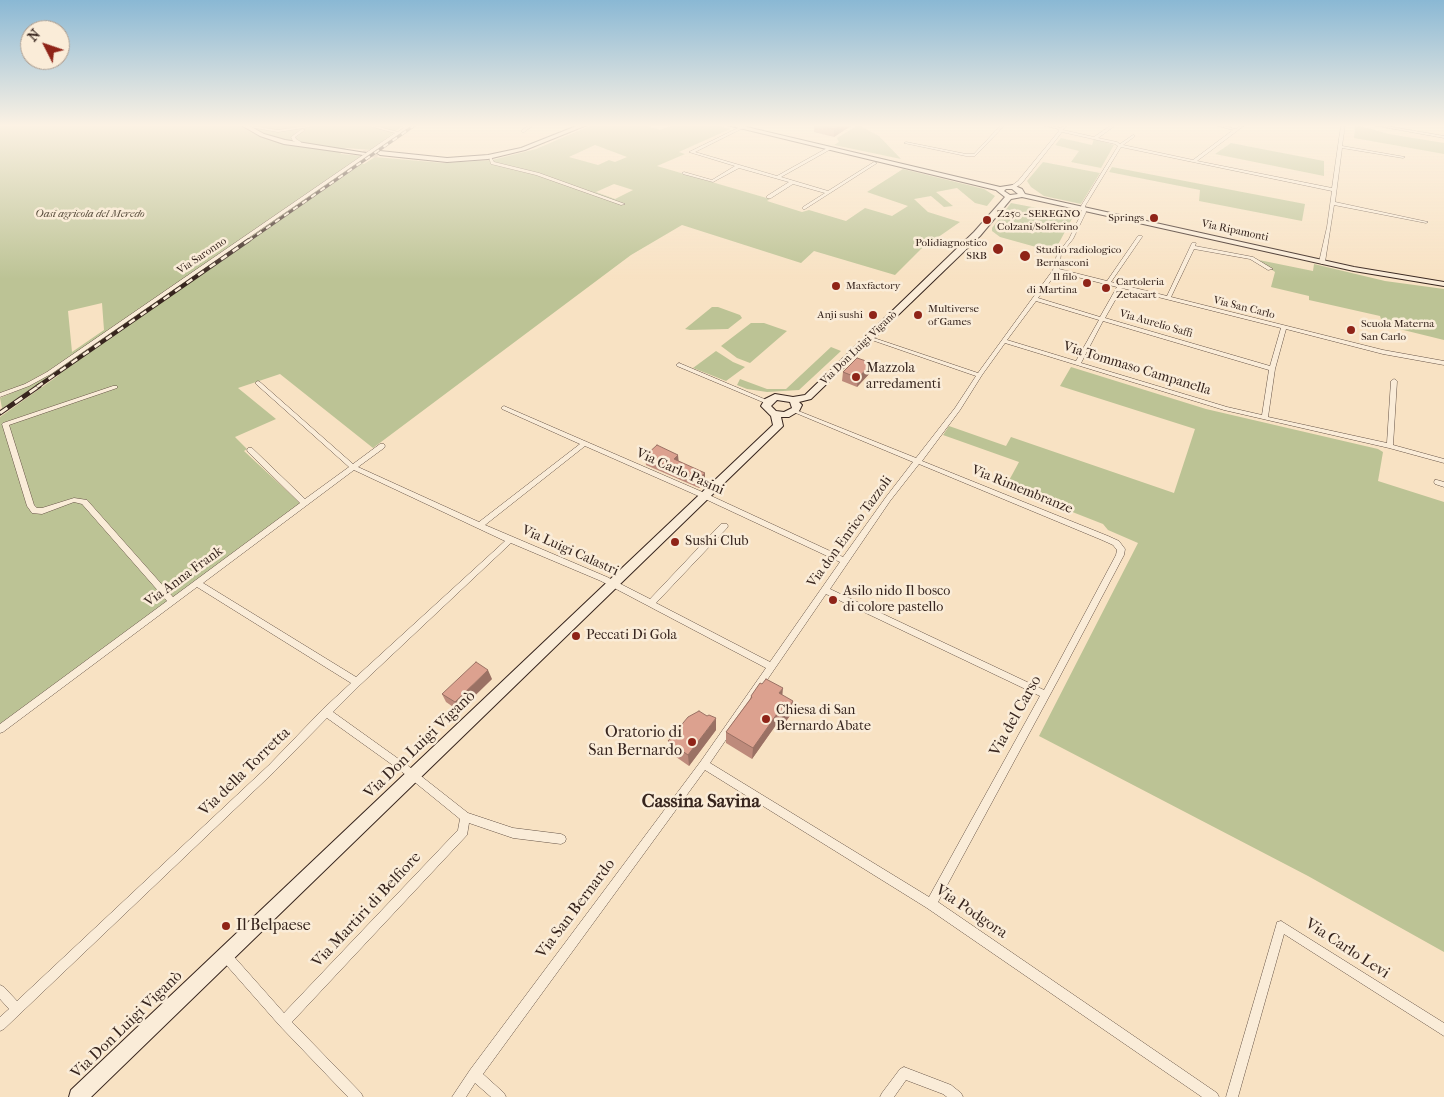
<!DOCTYPE html>
<meta charset="utf-8">
<style>
body{margin:0}
#map{position:relative;width:1444px;height:1097px;overflow:hidden;background:#f8e2c3;font-family:"IM FELL French Canon",serif}
canvas{display:block}
.north{position:absolute;left:20px;top:20px;width:50px;height:50px;box-sizing:border-box;background:#faecd8;border:1px solid #ac9c8e;border-radius:50%;rotate:311deg;font-size:14px;font-weight:700;line-height:20px;text-align:center;color:#37251e}
.north::after{content:'';display:block;margin:auto;width:18px;height:22px;background:#8f2418;clip-path:polygon(50% 0,100% 100%,50% 72%,0 100%)}
</style>
<div id="map">
<canvas width="1444" height="1097"></canvas>
<div class="north">N</div>
</div>
<script>
const ctx = document.querySelector('canvas').getContext('2d');
ctx.lineJoin = 'round';
function paint(path, color) { ctx.fillStyle = color; ctx.fill(path, 'evenodd'); }
const toPath = rows => new Path2D(rows.map(r => 'M' + r).join(''));
function strokePath(path, color, width, dash) { ctx.strokeStyle = color; ctx.lineWidth = width; ctx.lineCap = dash ? 'butt' : 'round'; ctx.setLineDash(dash || []); ctx.stroke(path); }
function label(font, color, halo, rows, align = 'center') {
  ctx.font = font + ' "IM FELL French Canon",serif'; ctx.lineWidth = 5; ctx.setLineDash([]); ctx.textBaseline = 'middle'; ctx.strokeStyle = halo; ctx.fillStyle = color; for (const [text, x, y, turn = 0] of rows) {
    ctx.save(); ctx.translate(x, y); ctx.rotate((+turn || 0) * Math.PI / 180); ctx.textAlign = isNaN(turn) ? turn : align; if (halo) ctx.strokeText(text, 0, 0); ctx.fillText(text, 0, 0); ctx.restore();
  }
}
const green = toPath([
 [0,125,404,125,371,150,346,148,340,152,341,154,363,156,357,163,413,125,359,163,364,164,375,157,443,163,492,160,536,149,592,125,645,125,660,130,673,125,718,125,730,129,679,152,685,154,657,166,770,199,767,201,802,212,809,210,846,221,865,208,892,216,908,206,867,192,903,169,984,189,995,196,987,206,975,203,957,188,936,192,953,206,944,207,931,196,914,199,928,212,960,222,921,249,895,275,814,251,801,263,682,225,631,255,373,448,280,374,238,388,276,419,235,437,247,449,244,451,301,504,0,726,0,417,59,375,53,374,0,410,2,408,0,398,33,384,51,374,46,372,23,385,0,393],
 [595,145,627,157,615,162,609,160,598,165,569,157],
 [614,184,633,190,615,199,596,192],
 [102,303,104,330,72,352,68,311],
 [858,125,879,136,901,159,834,145,839,142,837,138],
 [1360,126,1389,134,1444,143,1444,154,1354,138,1355,127],
 [1061,138,1092,145,1094,139,1114,145,1101,168,1071,162,1079,151,1055,145],
 [1231,143,1324,161,1324,176,1215,154],
 [1043,162,1100,173,1081,204,1044,196,1031,187,1027,181],
 [1112,167,1305,204,1302,221,1199,201,1200,190,1109,172],
 [1011,203,1074,215,1054,252,1000,237,992,231,992,228],
 [1259,260,1313,271,1314,264,1385,281,1444,289,1444,340,1383,325,1380,316,1309,300,1309,296,1271,287,1275,272],
 [712,307,718,307,740,315,742,318,728,329,690,330,685,329],
 [751,323,764,323,787,331,750,363,737,358,721,346],
 [831,347,841,351,799,390,767,392,747,389,737,385,740,379,767,389,786,389],
 [716,351,733,362,745,367,726,381,693,368],
 [1071,367,1206,409,1378,449,1383,452,1378,481,1444,502,1444,952,1308,876,1039,736,1138,543,1108,530,1103,524,1006,486,1019,462,943,435,949,426,1006,446,1011,437,1174,493,1195,429,1060,386]
]);
const secondaryTunnel = toPath([
 [363,153,378,155]
]);
const street = toPath([
 [313,125,316,126,278,132,250,127,252,126,278,130,313,125],
 [365,125,372,125,398,132,407,125,412,125,51,374,29,386,0,397,0,393,25,384,47,372,395,133,365,125],
 [529,125,534,125,524,132,522,132,522,130,529,125],
 [744,125,749,125,695,152,777,176,829,147,831,147,831,149,781,177,828,191,874,162,877,163,805,209,803,209,803,207,825,193,793,184,771,198,767,198,767,196,789,182,739,168,713,182,683,174,682,173,684,172,712,180,735,166,689,152,744,125],
 [1001,125,1005,125,975,156,966,156,904,143,906,142,966,154,974,154,1001,125],
 [1042,125,1049,125,1061,128,1063,125,1067,125,1063,130,1094,137,1111,125,1116,125,1098,138,1117,142,1120,144,1133,135,1134,135,1134,137,1123,145,1193,160,1233,130,1215,125,1222,125,1236,129,1240,125,1245,125,1197,161,1332,188,1341,125,1345,125,1342,146,1405,157,1403,158,1342,148,1335,202,1428,222,1426,223,1334,205,1325,262,1322,264,1319,262,1327,227,1332,191,1121,147,1085,206,1086,212,1073,239,1061,254,1059,269,1107,281,1138,236,1142,236,1142,237,1111,282,1167,296,1192,243,1196,243,1195,246,1253,257,1273,269,1268,270,1250,259,1194,249,1171,297,1383,350,1444,361,1444,365,1383,354,1286,329,1275,369,1268,417,1387,443,1391,381,1394,379,1396,380,1397,381,1393,445,1444,459,1444,463,1389,448,1224,410,1005,343,982,375,960,410,922,461,1108,536,1119,541,1125,549,1124,555,1058,680,938,902,1217,1093,1219,1097,1202,1097,927,908,705,770,483,1074,504,1093,506,1097,491,1097,475,1083,466,1097,452,1097,470,1070,701,761,766,668,601,581,511,543,360,685,333,712,407,765,468,813,513,828,561,834,565,836,566,839,565,842,561,844,513,838,469,823,467,835,292,1022,361,1093,363,1097,348,1097,280,1026,221,959,219,955,221,951,225,949,229,951,284,1013,458,830,460,819,401,771,327,718,275,771,4,1029,0,1031,0,1017,9,1009,0,999,0,985,4,987,17,1001,269,765,323,709,351,683,197,587,3,732,0,733,0,724,167,601,82,504,74,502,42,514,32,513,27,506,2,424,3,423,113,386,117,386,117,388,9,425,34,505,37,508,42,508,74,498,87,500,173,597,300,503,248,452,247,450,248,448,252,448,305,499,349,467,256,384,256,382,258,381,260,382,353,464,380,444,384,444,385,446,384,448,358,467,479,522,580,444,502,409,502,407,504,406,707,494,843,557,886,497,913,462,791,411,792,410,796,410,916,458,955,408,976,376,866,338,867,337,871,337,978,373,1053,270,1057,254,1069,239,1082,212,1081,206,1118,146,1115,144,1062,132,1022,183,1015,188,1011,188,1011,186,1018,181,1059,131,1058,129,1042,125],
 [1057,272,1117,287,1100,317,1038,298,1057,272],
 [1122,288,1281,328,1270,366,1105,318,1122,288],
 [1036,301,1099,320,1076,361,1007,340,1036,301],
 [1103,321,1269,370,1262,415,1227,407,1081,363,1103,321],
 [585,446,703,498,840,562,770,662,656,603,727,528,728,526,727,524,721,524,650,599,607,577,485,525,585,446],
 [919,464,1102,540,1113,545,1117,550,1116,555,1044,690,830,589,890,501,919,464],
 [354,470,505,541,356,677,203,583,354,470],
 [826,594,1040,696,929,897,710,763,826,594],
 [1372,125,1381,125,1444,136,1444,138,1372,125],
 [302,129,305,130,295,137,296,139,301,142,301,144,300,144,293,141,291,137,302,129],
 [489,157,491,157,494,162,539,173,625,204,621,205,536,175,491,164,489,157],
 [679,363,769,401,770,402,767,404,765,403,677,366,676,365,679,363],
 [1435,480,1437,480,1444,482,1444,487,1435,484,1434,482,1435,480],
 [1281,921,1444,1023,1444,1036,1284,934,1238,1097,1226,1097,1276,926,1277,922,1281,921],
 [904,1067,951,1085,961,1093,963,1097,947,1097,943,1094,906,1080,894,1097,880,1097,882,1093,900,1069,904,1067]
]);
const secondary = toPath([
 [241,125,248,125,264,134,285,140,366,153,363,155,284,144,260,136,241,125],
 [579,125,587,125,525,150,488,159,447,162,380,155,377,153,380,151,447,158,488,155,521,148,579,125],
 [727,125,738,125,1000,187,1013,185,1022,189,1025,194,1354,267,1444,282,1444,286,1354,271,1022,197,1011,199,980,236,811,399,799,402,802,405,799,411,789,417,781,417,783,426,781,428,91,1097,69,1097,71,1090,773,425,771,416,761,406,765,399,775,394,793,397,805,395,974,232,1005,197,996,190,727,125],
 [1006,189,1012,189,1018,194,1010,195,1004,191,1006,189],
 [777,400,790,402,792,408,784,412,776,411,771,406,777,400]
]);
const railFar2 = toPath([
 [248,241,415,125]
]);
const railFar1 = toPath([
 [37,387,249,240]
]);
const rail = toPath([
 [0,413,39,386]
]);
const wall = toPath([
 [814,125,852,125,834,137,814,132],
 [843,372,871,372,857,387,842,381],
 [678,455,678,461,705,482,699,488,646,465,645,456],
 [492,679,459,711,446,702,442,694],
 [782,695,792,713,781,728,776,725,752,759,726,743,726,732,750,699,751,696],
 [716,730,689,766,669,752,668,741]
]);
const shadedWall = toPath([
 [841,125,852,125,834,137,834,129],
 [872,363,871,372,857,387,858,378],
 [678,455,679,464,674,459],
 [705,473,705,482,699,488,698,479],
 [488,670,492,679,459,711,455,702],
 [783,688,782,699,779,693],
 [793,701,792,713,781,728,782,717],
 [777,714,776,725,752,759,753,748],
 [716,718,716,730,689,766,688,755]
]);
const building = toPath([
 [817,125,841,125,834,129,817,125],
 [857,358,872,363,858,378,843,372,857,358],
 [657,445,678,455,674,459,705,473,698,479,645,456,657,445],
 [476,662,488,670,455,702,442,694,476,662],
 [766,679,783,688,779,693,793,701,782,717,777,714,753,748,726,732,752,697,751,696,760,683,762,684,766,679],
 [699,711,707,716,709,715,716,718,688,755,668,741,688,717,699,711]
]);
const markers = [
 [1154,218,5,"#8f2418"],
 [987,220,5,"#8f2418"],
 [998,249,6,"#8f2418"],
 [1025,256,6,"#8f2418"],
 [1087,283,5,"#8f2418"],
 [836,286,5,"#8f2418"],
 [1106,288,5,"#8f2418"],
 [873,315,5,"#8f2418"],
 [918,315,5,"#8f2418"],
 [1351,330,5,"#8f2418"],
 [856,377,5,"#8f2418"],
 [675,542,5,"#8f2418"],
 [833,600,5,"#8f2418"],
 [576,636,5,"#8f2418"],
 [766,719,5,"#8f2418"],
 [692,742,5,"#8f2418"],
 [226,926,5,"#8f2418"]
];
const farParknames = [
 ["Oasi agricola del Meredo",90,214]
];
const farPoinames = [
 ["Z250 - SEREGNO",997,214],
 ["Colzani/Solferino",997,227],
 ["Springs",1144,218,"right"],
 ["Polidiagnostico",987,243,"right"],
 ["SRB",987,256,"right"],
 ["Studio radiologico",1036,250],
 ["Bernasconi",1036,263],
 ["Il filo",1077,277,"right"],
 ["di Martina",1077,290,"right"],
 ["Cartoleria",1116,282],
 ["Zetacart",1116,295],
 ["Maxfactory",846,286],
 ["Multiverse",928,309],
 ["of Games",928,322],
 ["Anji sushi",863,315,"right"],
 ["Scuola Materna",1361,324],
 ["San Carlo",1361,337]
];
const farStreetnames = [
 ["Via Ripamonti",1235,231,12],
 ["Via Saronno",202,256,-34],
 ["Via San Carlo",1244,308,14],
 ["Via Aurelio Saffi",1156,324,16],
 ["Via Don Luigi Viganò",859,348,-44]
];
const poiNames = [
 ["Mazzola",866,369],
 ["arredamenti",866,385],
 ["Sushi Club",685,542],
 ["Asilo nido Il bosco",843,592],
 ["di colore pastello",843,608],
 ["Peccati Di Gola",586,636],
 ["Chiesa di San",776,711],
 ["Bernardo Abate",776,727]
];
const streetNames = [
 ["Via Tommaso Campanella",1137,369,17],
 ["Via Carlo Pasini",680,472,24],
 ["Via Rimembranze",1022,490,22],
 ["Via don Enrico Tazzoli",850,532,-54],
 ["Via Luigi Calastri",570,551,24],
 ["Via Anna Frank",184,577,-36]
];
const nearStreetnames = [
 ["Via del Carso",1016,716,-61],
 ["Via Don Luigi Viganò",420,745,-44],
 ["Via della Torretta",245,772,-44],
 ["Via San Bernardo",576,909,-53],
 ["Via Martiri di Belfiore",367,910,-47],
 ["Via Podgora",971,912,34],
 ["Via Carlo Levi",1347,949,33],
 ["Via Don Luigi Viganò",127,1025,-44]
];
const nearPoinames = [
 ["Oratorio di",682,733],
 ["San Bernardo",682,751],
 ["Il Belpaese",236,926,"left"]
];
const nearQuarternames = [
 ["Cassina Savina",701,802]
];
paint(green, '#bcc395');
strokePath(secondaryTunnel, '#d1bca2', 6, [6, 3]);
strokePath(street, '#675447', 1);
strokePath(secondary, '#37251e', 2);
paint(street, '#faecd8');
paint(secondary, '#faecd8');
strokePath(railFar2, '#37251e', 3);
strokePath(railFar1, '#37251e', 4);
strokePath(rail, '#37251e', 5);
strokePath(railFar2, '#faecd8', 2, [5.5]);
strokePath(railFar1, '#faecd8', 2.5, [7]);
strokePath(rail, '#faecd8', 3, [9]);
paint(wall, '#bd8a7b');
paint(shadedWall, '#9a7164');
paint(building, '#dca18f');
strokePath(building, '#9a7164', 1);
const sky = ctx.createLinearGradient(0, 0, 0, 279);
sky.addColorStop(0, '#8ab8d4');
sky.addColorStop(0.45, '#fcf2e4');
sky.addColorStop(1, '#fcf2e400');
ctx.fillStyle = sky;
ctx.fillRect(0, 0, 1444, 279);
for (const [x, y, r, color] of markers) { const dot = new Path2D(); dot.arc(x, y, r, 0, 2 * Math.PI); ctx.fillStyle = color; ctx.fill(dot); strokePath(dot, '#faecd8', 2); }
label('italic 11px', '#584c3c', '#faecd8', farParknames);
label('11px', '#37251e', '#faecd8', farPoinames, 'left');
label('11px', '#37251e', '#faecd8', farStreetnames);
label('14px', '#37251e', '#faecd8', poiNames, 'left');
label('14px', '#37251e', '#faecd8', streetNames);
label('16px', '#37251e', '#faecd8', nearStreetnames);
label('16px', '#37251e', '#faecd8', nearPoinames, 'right');
label('bold 19px', '#37251e', '#faecd8', nearQuarternames);
</script>
